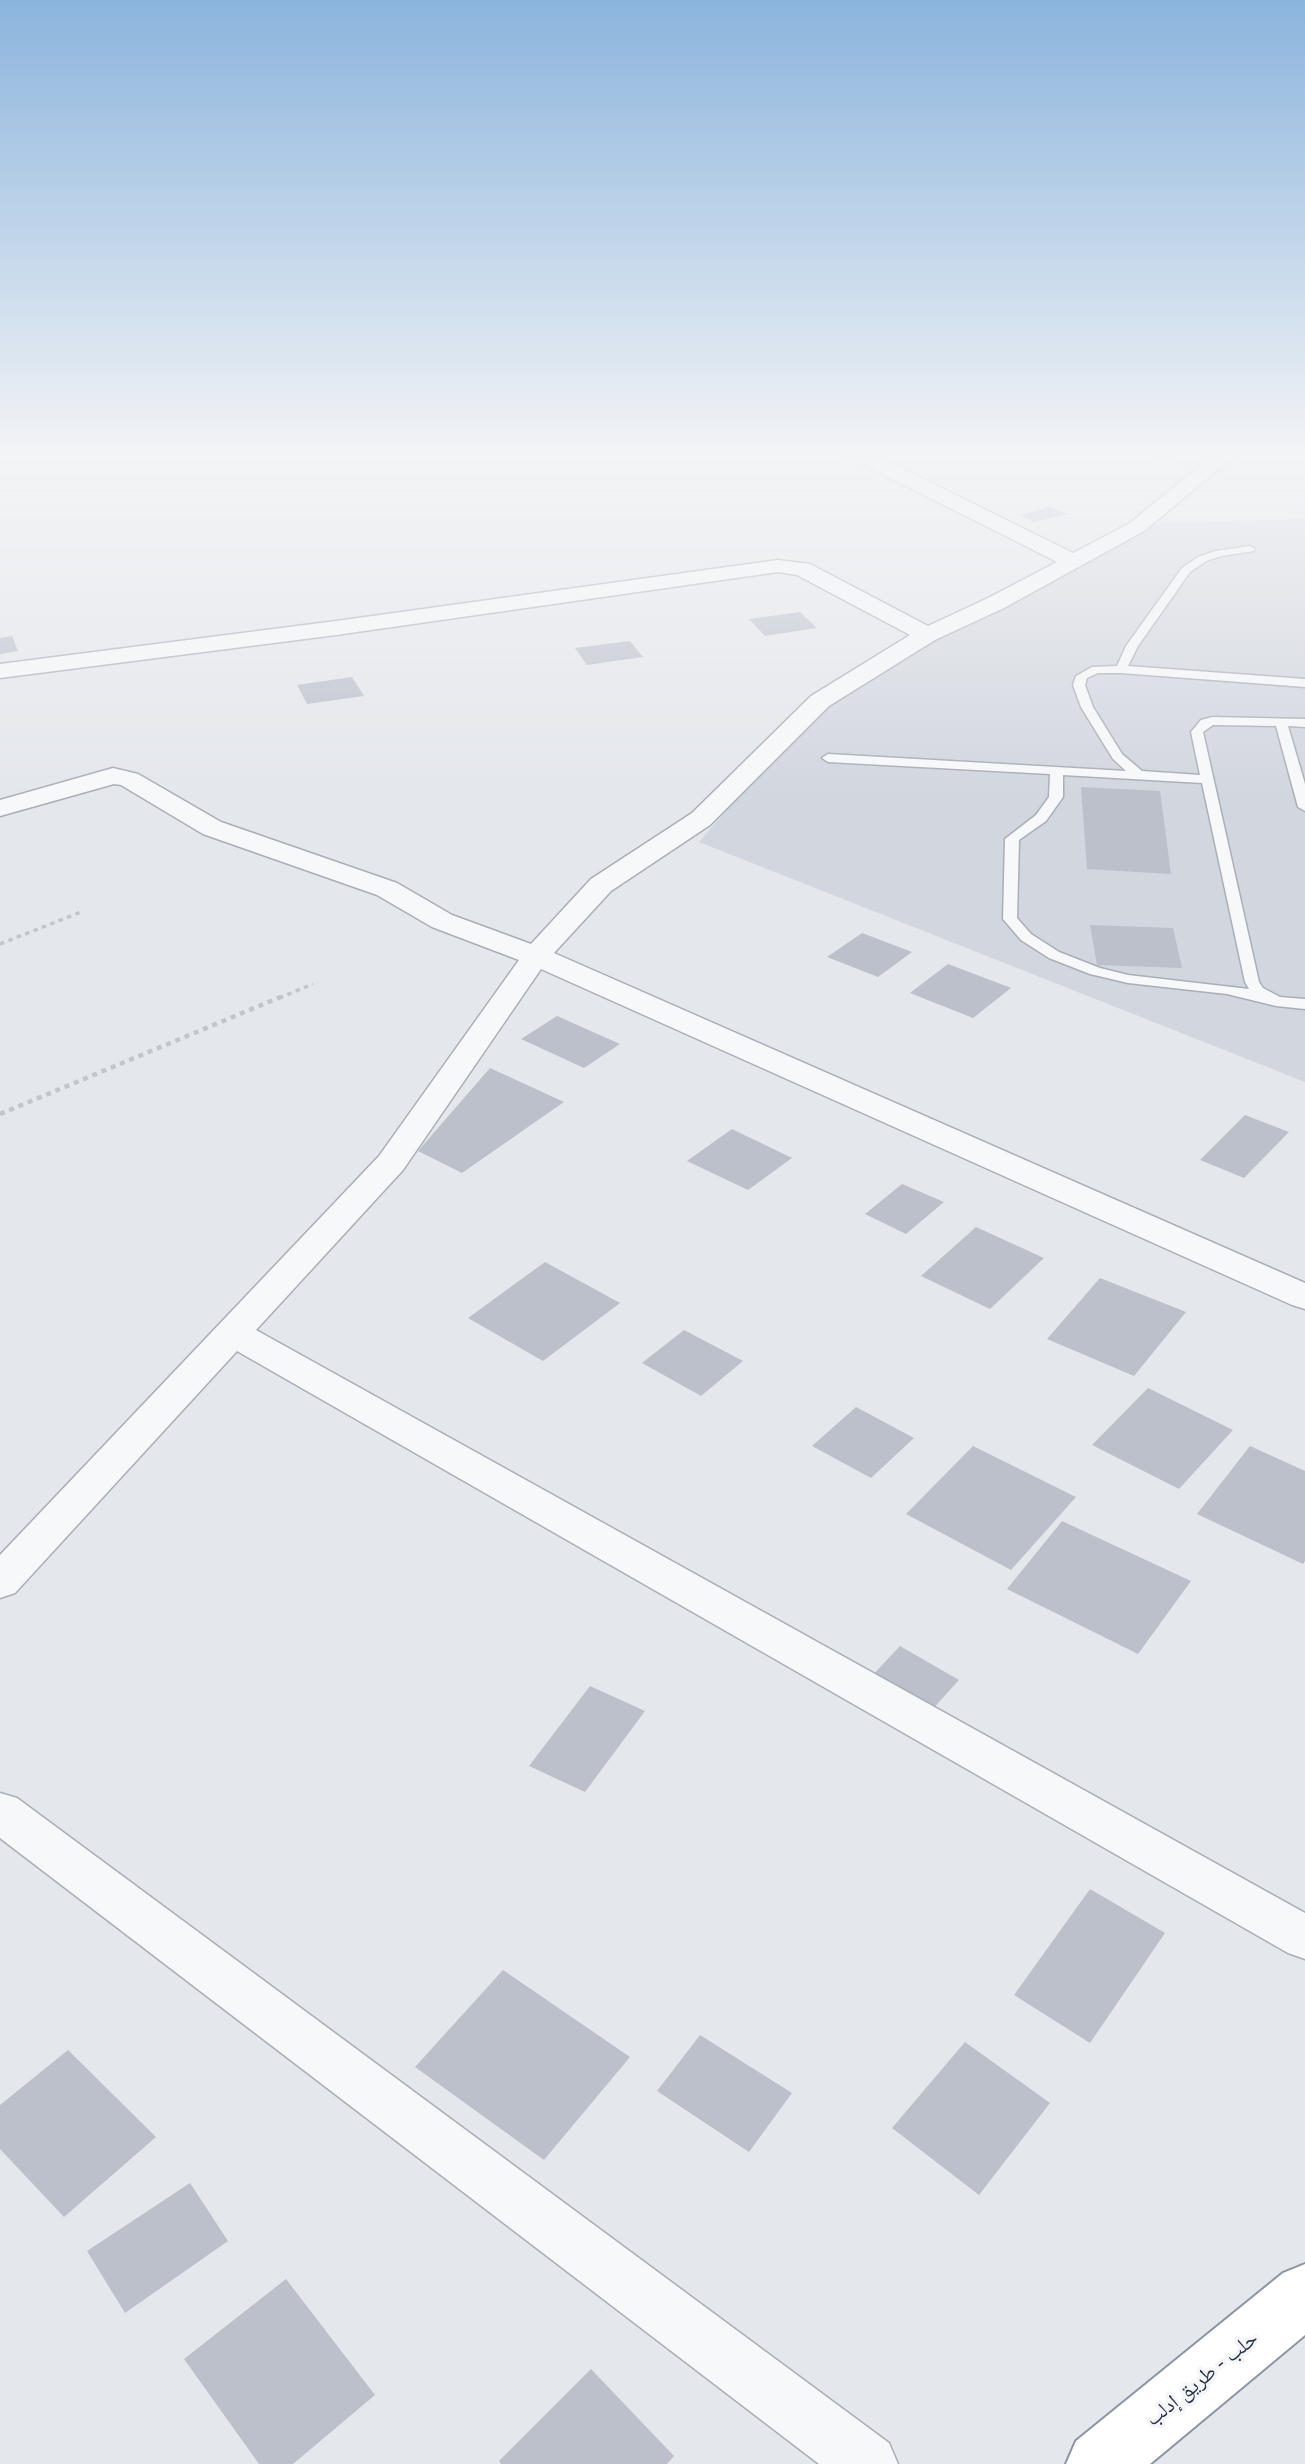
<!DOCTYPE html>
<meta charset="utf-8">
<style>
body{margin:0}
canvas{display:block;background:#e4e7ec}
</style>
<canvas width="1305" height="2464"></canvas>
<script>
const ctx = document.querySelector('canvas').getContext('2d');
ctx.lineJoin = 'round';
function paint(path, color) { ctx.fillStyle = color; ctx.fill(path, 'evenodd'); }
const toPath = rows => new Path2D(rows.map(r => 'M' + r).join(''));
function strokePath(path, color, width, dash) { ctx.strokeStyle = color; ctx.lineWidth = width; ctx.lineCap = dash ? 'butt' : 'round'; ctx.setLineDash(dash || []); ctx.stroke(path); }
function label(font, color, halo, rows, align = 'center') {
  ctx.font = font + ' "Open Sans","Noto Naskh Arabic",sans-serif'; ctx.lineWidth = 7; ctx.setLineDash([]); ctx.textBaseline = 'middle'; ctx.strokeStyle = halo; ctx.fillStyle = color; for (const [text, x, y, turn = 0] of rows) {
    ctx.save(); ctx.translate(x, y); ctx.rotate((+turn || 0) * Math.PI / 180); ctx.textAlign = isNaN(turn) ? turn : align; if (halo) ctx.strokeText(text, 0, 0); ctx.fillText(text, 0, 0); ctx.restore();
  }
}
const built = toPath([
 [1305,519,1305,1082,699,842,827,693,1153,523]
]);
const building = toPath([
 [1147,451,1180,451,1186,453,1160,460,1142,452],
 [1051,507,1067,514,1034,522,1019,515],
 [800,612,817,628,765,636,749,619],
 [12,636,18,651,0,654,0,638],
 [630,641,643,657,587,665,575,648],
 [352,677,364,696,307,704,297,685],
 [1081,787,1160,791,1171,874,1087,869],
 [1090,925,1173,928,1182,968,1097,965],
 [862,933,912,952,878,977,827,957],
 [948,964,1011,988,973,1018,910,993],
 [557,1016,620,1044,584,1068,521,1039],
 [490,1068,564,1102,462,1173,418,1151],
 [1245,1115,1289,1132,1244,1178,1200,1160],
 [732,1129,792,1158,748,1190,687,1161],
 [902,1184,944,1202,906,1234,865,1214],
 [976,1227,1044,1258,990,1309,921,1276],
 [545,1262,620,1303,543,1361,468,1318],
 [1100,1278,1186,1312,1134,1376,1047,1339],
 [684,1330,743,1361,701,1396,642,1363],
 [1148,1388,1233,1430,1179,1489,1092,1445],
 [856,1407,914,1438,871,1478,812,1446],
 [973,1446,1076,1497,1011,1570,906,1514],
 [1250,1446,1305,1471,1305,1561,1303,1564,1197,1514],
 [1062,1521,1191,1581,1138,1654,1007,1589],
 [900,1646,959,1680,929,1713,870,1678],
 [590,1686,645,1711,585,1792,529,1766],
 [1090,1889,1165,1933,1090,2043,1014,1995],
 [503,1970,630,2057,544,2160,415,2067],
 [700,2035,792,2093,749,2152,657,2091],
 [965,2042,1050,2103,979,2195,892,2128],
 [68,2050,156,2137,64,2217,0,2149,0,2105],
 [190,2183,228,2241,125,2313,87,2251],
 [286,2279,375,2395,293,2464,259,2464,184,2359],
 [591,2369,674,2456,667,2464,501,2464,499,2461]
]);
const pathFar1 = toPath([
 [0,944,81,912],
 [279,998,313,984]
]);
const path = toPath([
 [0,1114,283,996]
]);
const service = toPath([
 [1250,546,1255,549,1254,551,1221,556,1206,561,1190,572,1138,646,1128,666,1305,679,1305,687,1121,673,1098,673,1087,678,1085,685,1093,707,1122,754,1142,771,1200,775,1191,732,1201,720,1212,717,1305,719,1305,727,1288,726,1305,784,1305,811,1298,807,1276,726,1213,725,1203,732,1259,982,1263,988,1280,997,1305,999,1305,1009,1276,1006,1227,994,1128,983,1090,974,1049,958,1021,940,1003,919,1005,839,1036,815,1049,797,1050,774,828,762,822,758,828,754,1126,771,1113,759,1081,707,1073,685,1076,676,1092,667,1117,666,1126,646,1182,568,1198,557,1215,551,1250,546],
 [1063,775,1202,783,1245,982,1249,989,1128,975,1100,968,1059,952,1031,934,1017,918,1019,840,1046,821,1063,797,1063,775]
]);
const minor = toPath([
 [842,451,867,451,1073,553,1130,523,1218,451,1240,451,1144,531,1004,608,935,640,829,706,710,825,611,891,554,953,1305,1283,1305,1309,1292,1305,541,969,403,1170,256,1330,1305,1913,1305,1959,1288,1953,237,1351,15,1593,0,1598,0,1555,379,1156,519,960,432,927,377,895,203,834,121,785,114,784,0,816,0,800,113,768,138,774,221,822,397,883,452,915,531,944,591,879,692,813,811,696,910,635,797,575,778,572,336,635,0,678,0,664,336,621,778,560,810,564,928,626,988,598,1057,562,845,455,842,451],
 [0,1793,17,1798,889,2443,898,2464,819,2464,0,1838,0,1793]
]);
const trunk = toPath([
 [1305,2264,1305,2335,1150,2464,1066,2464,1076,2441,1283,2273,1305,2264]
]);
const nearStreetnames = [
 ["حلب - طريق إدلب",1202,2379,-39]
];
paint(built, '#d2d6de');
paint(building, '#bbc0ca');
strokePath(service, '#a9aeb7', 3);
strokePath(minor, '#a9aeb7', 3);
strokePath(trunk, '#8b94a3', 4);
strokePath(pathFar1, '#c2c5cb', 3.5, [4.5, 4.5]);
strokePath(path, '#c2c5cb', 4.5, [5, 5]);
paint(service, '#f7f8fa');
paint(minor, '#f7f8fa');
paint(trunk, '#fff');
const sky = ctx.createLinearGradient(0, 0, 0, 796);
sky.addColorStop(0, '#8bb4dd');
sky.addColorStop(0.57, '#f3f4f6');
sky.addColorStop(1, '#f3f4f600');
ctx.fillStyle = sky;
ctx.fillRect(0, 0, 1305, 796);
label('21px', '#2b3445', '#f4f6f9', nearStreetnames);
</script>
